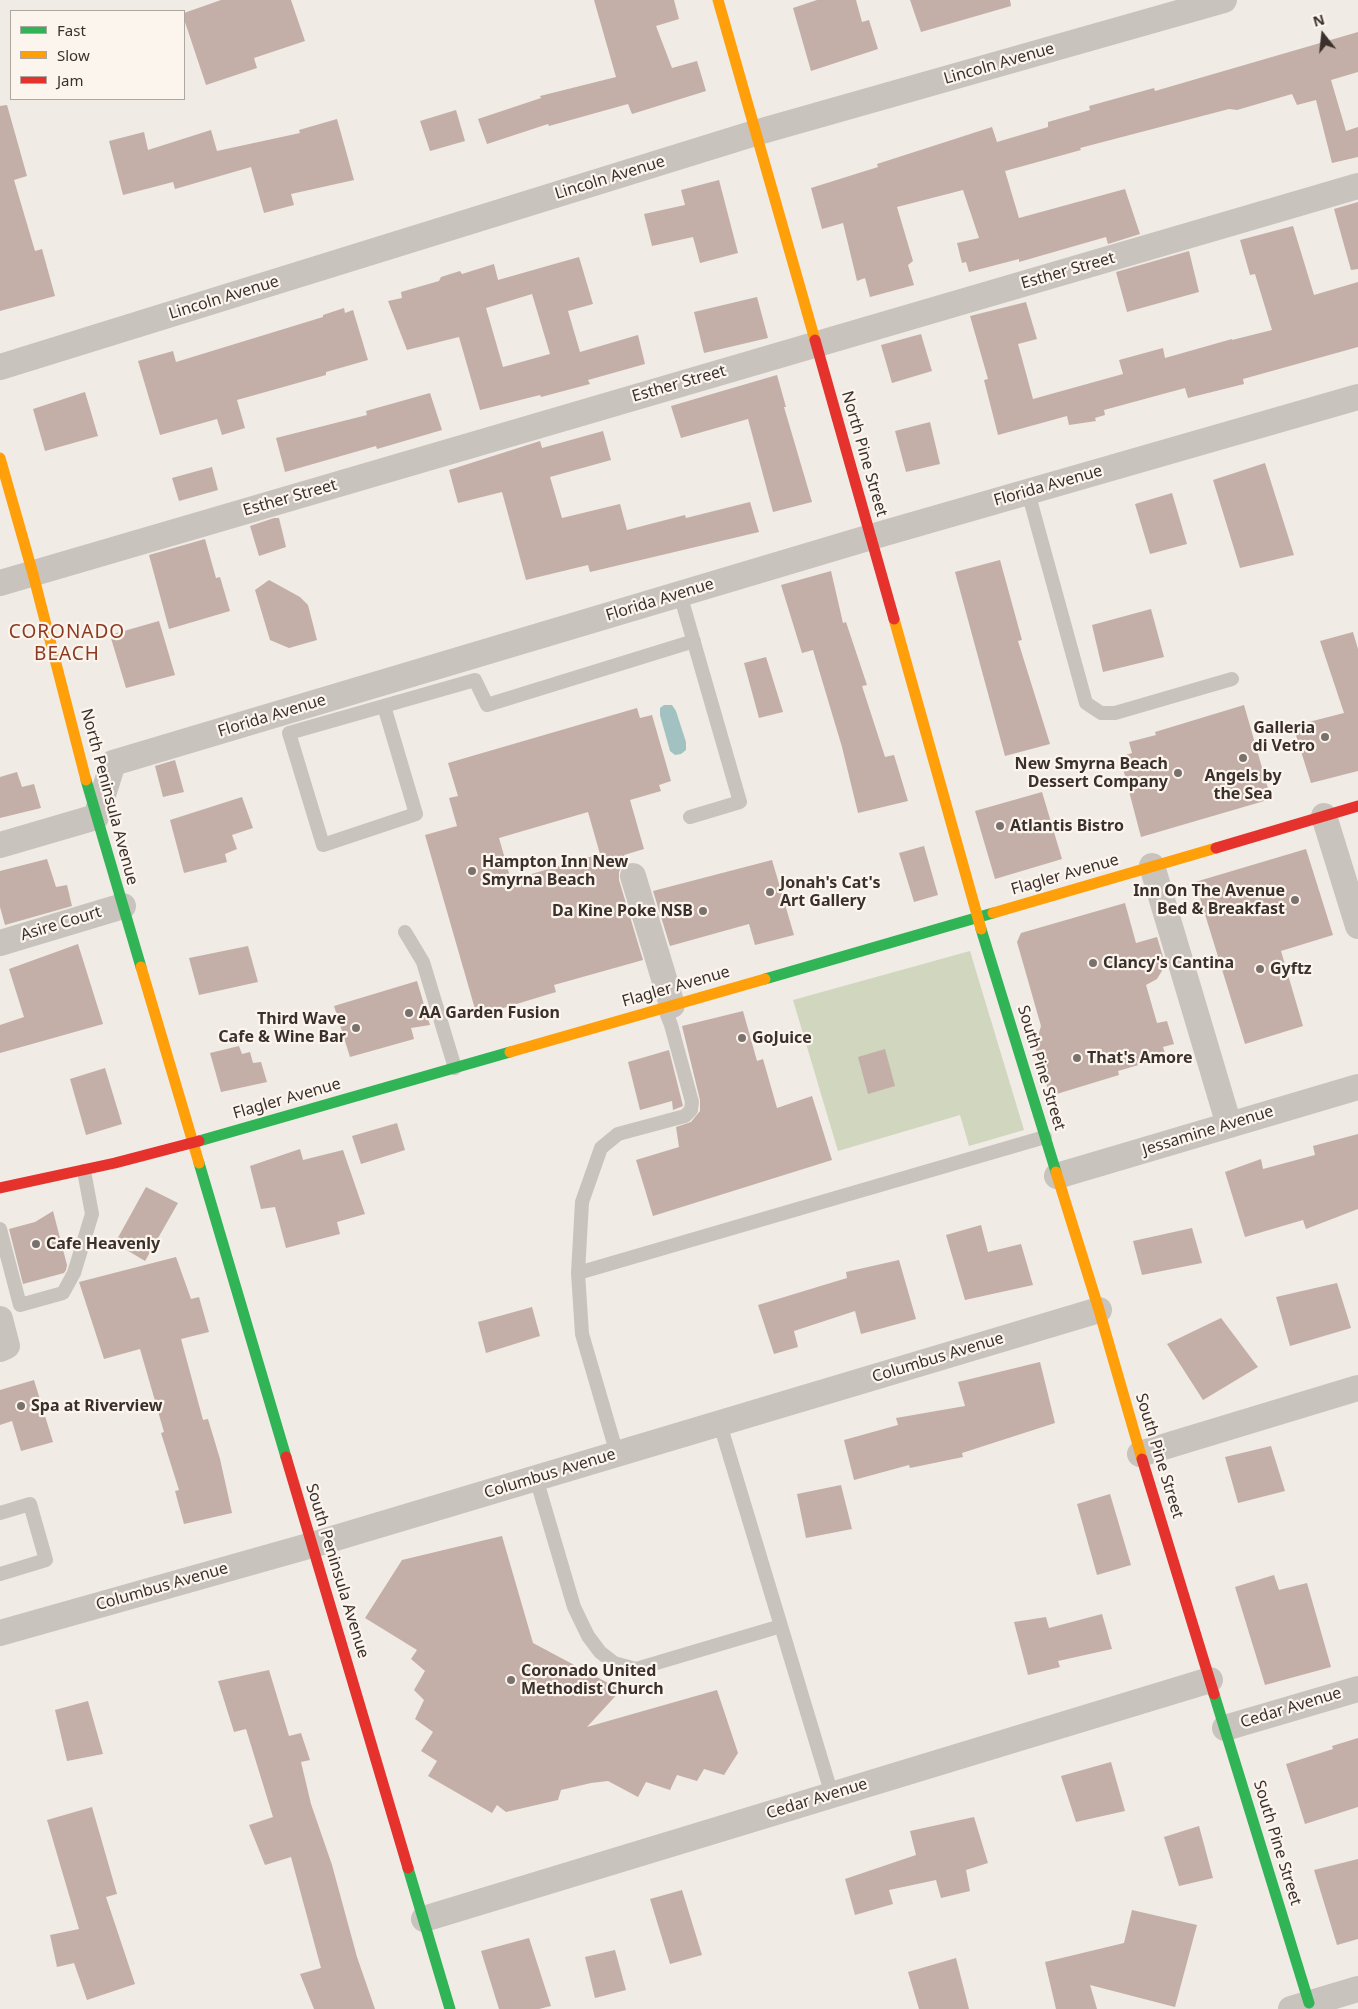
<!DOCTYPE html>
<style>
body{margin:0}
#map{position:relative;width:1358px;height:2009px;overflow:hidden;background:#f0ebe5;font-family:"Noto Sans",sans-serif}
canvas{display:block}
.legend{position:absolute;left:10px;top:10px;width:175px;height:90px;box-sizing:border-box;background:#fbf5ee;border:1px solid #aea6a0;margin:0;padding:6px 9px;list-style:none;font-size:15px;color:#3b302b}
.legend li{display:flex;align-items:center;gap:10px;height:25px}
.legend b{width:25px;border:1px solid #aea6a0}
.north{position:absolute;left:1298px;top:10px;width:50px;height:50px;-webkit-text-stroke:4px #fbf5ee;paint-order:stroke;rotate:344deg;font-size:14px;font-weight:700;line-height:20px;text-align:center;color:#3b302b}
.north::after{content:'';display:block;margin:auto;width:18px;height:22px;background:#3b302b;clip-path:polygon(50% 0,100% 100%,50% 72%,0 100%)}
</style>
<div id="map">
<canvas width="1358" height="2009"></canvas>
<ul class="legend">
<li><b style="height:6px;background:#30b455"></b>Fast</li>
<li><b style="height:6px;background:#ff9f0a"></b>Slow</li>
<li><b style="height:6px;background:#e5322d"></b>Jam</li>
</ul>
<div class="north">N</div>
</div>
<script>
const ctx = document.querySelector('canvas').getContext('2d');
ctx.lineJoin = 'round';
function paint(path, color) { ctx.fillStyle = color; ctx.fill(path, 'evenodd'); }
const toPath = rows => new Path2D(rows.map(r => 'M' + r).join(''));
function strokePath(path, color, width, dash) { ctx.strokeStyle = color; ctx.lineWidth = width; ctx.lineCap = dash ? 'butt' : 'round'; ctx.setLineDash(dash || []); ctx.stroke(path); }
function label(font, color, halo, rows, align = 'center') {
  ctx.font = font + ' "Noto Sans",sans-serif'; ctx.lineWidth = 4.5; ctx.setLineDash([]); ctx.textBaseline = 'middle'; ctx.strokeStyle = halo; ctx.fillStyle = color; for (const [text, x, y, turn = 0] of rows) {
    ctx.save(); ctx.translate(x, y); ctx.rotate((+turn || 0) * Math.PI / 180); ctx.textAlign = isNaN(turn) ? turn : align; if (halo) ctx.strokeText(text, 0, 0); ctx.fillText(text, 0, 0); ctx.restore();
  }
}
const green = toPath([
 [970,951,1024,1130,969,1146,960,1115,838,1151,793,1000]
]);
const water = toPath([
 [664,705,672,705,676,711,686,742,686,750,681,754,675,755,670,751,660,715,660,708]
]);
const building = toPath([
 [221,0,291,0,305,41,254,58,257,68,206,85,184,19,184,13],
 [594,0,674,0,679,19,656,26,672,68,697,61,706,91,632,114,628,104,549,126,548,124,487,144,478,119,541,98,540,96,616,77],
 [817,0,856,0,862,22,869,20,878,49,811,71,793,8],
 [910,0,1010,0,1011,6,921,32],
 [1358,32,1358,72,1331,80,1346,131,1358,127,1358,157,1332,163,1316,100,1297,105,1292,94,1237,110,1229,109,1080,148,1081,150,1005,171,1019,218,1125,189,1140,234,1108,244,1106,237,1019,262,1019,259,969,272,966,262,962,263,957,243,979,238,963,190,897,207,913,261,908,265,914,285,870,297,865,278,857,281,843,223,822,229,811,188,878,167,877,164,992,127,997,142,1048,127,1048,122,1090,110,1089,106,1154,88,1155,91],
 [7,105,27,176,14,180,35,251,42,249,55,296,0,311,0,106],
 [456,110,465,141,430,151,420,121],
 [337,119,354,180,291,194,294,205,264,213,251,167,175,189,173,182,123,195,109,141,144,132,148,150,211,130,217,151,300,133,299,130],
 [719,180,738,253,700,263,693,237,652,246,644,214,685,205,681,190],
 [1358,202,1358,269,1351,270,1334,209],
 [1293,226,1314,295,1358,282,1358,347,1243,379,1244,384,1188,398,1185,388,1104,410,1105,415,1095,418,1096,421,1069,425,1067,416,998,435,984,380,988,379,970,316,1026,302,1037,339,1018,344,1033,399,1123,374,1119,360,1163,348,1165,358,1232,339,1232,340,1272,330,1255,274,1250,275,1240,240],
 [1189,251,1199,292,1127,312,1116,272],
 [579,257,593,304,568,311,580,352,638,335,645,364,588,380,590,384,541,397,540,395,480,410,459,337,407,350,388,301,402,298,401,292,439,281,441,277,460,271,462,274,494,264,498,280],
 [532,294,550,354,503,367,486,308],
 [757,297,768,338,704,353,694,312],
 [344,308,345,313,353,310,368,360,326,372,326,375,237,400,245,428,222,435,217,419,160,435,138,361,173,351,176,362,323,317,323,315],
 [921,334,932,371,892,383,881,345],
 [777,375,786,407,784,407,812,502,773,512,748,419,681,438,671,406],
 [85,392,98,436,45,451,33,409],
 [430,393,442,430,377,449,376,446,285,472,276,438,367,415,366,411],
 [930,422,940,464,906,472,895,431],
 [603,431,611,460,550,477,562,518,620,504,627,530,685,515,686,518,750,502,759,532,590,572,588,565,526,580,502,492,458,503,449,470,540,441,542,448],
 [1265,463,1294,555,1240,568,1213,480],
 [212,467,218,490,179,501,172,478],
 [1172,493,1187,544,1150,554,1135,504],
 [274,518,279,518,286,547,259,556,250,526],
 [205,539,216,578,220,577,230,611,169,629,149,555],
 [1000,560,1022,640,1018,641,1050,744,1005,756,955,572],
 [831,571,843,623,846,622,867,685,862,686,885,757,894,755,908,801,858,813,842,747,813,650,802,653,781,585],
 [269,580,300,597,308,605,317,640,289,648,270,640,255,590],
 [1151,609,1164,657,1103,672,1092,625],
 [159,621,175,675,126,688,110,635],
 [1353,632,1358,649,1358,771,1311,783,1293,726,1344,713,1320,641],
 [766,657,783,712,759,718,744,663],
 [1244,705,1271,799,1141,837,1120,757,1132,753,1129,742,1156,735,1155,732],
 [637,708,640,718,652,715,671,781,659,785,661,791,630,800,644,849,624,855,626,863,622,866,619,872,619,880,643,960,554,985,556,992,477,1016,425,835,457,826,449,798,458,796,448,763],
 [588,812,600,854,511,880,499,838],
 [175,760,184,792,163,797,155,766],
 [17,772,22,787,34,784,41,808,0,818,0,777],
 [1042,792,1062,859,995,879,975,811],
 [242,797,253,828,232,835,237,849,225,854,227,862,184,873,170,820],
 [924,846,938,895,914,902,899,853],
 [1306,849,1333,935,1281,951,1303,1026,1245,1044,1195,882],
 [47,859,56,887,67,885,72,906,5,925,0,907,0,871],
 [772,860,794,935,755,945,749,924,670,946,653,891],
 [1125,903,1136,943,1157,937,1164,960,1163,969,1157,979,1146,985,1157,1023,1167,1021,1174,1044,1163,1047,1166,1057,1118,1071,1119,1075,1050,1096,1035,1046,1041,1026,1017,942,1021,933],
 [78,944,103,1024,0,1053,0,1025,24,1017,9,969],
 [248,946,258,982,199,995,189,958],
 [417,981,430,1025,411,1028,414,1039,350,1057,334,1006],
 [743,1011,757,1061,763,1059,777,1108,812,1096,832,1160,653,1216,636,1160,679,1147,676,1127,691,1122,700,1111,700,1100,682,1026],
 [239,1046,242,1054,250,1052,253,1063,261,1062,267,1082,221,1092,210,1053],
 [885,1049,895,1086,868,1094,858,1057],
 [669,1050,683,1106,673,1110,672,1101,640,1110,628,1062],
 [105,1068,122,1124,86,1135,70,1079],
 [397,1123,405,1150,361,1164,352,1136],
 [1358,1134,1358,1209,1306,1229,1303,1220,1245,1237,1225,1172,1261,1159,1263,1169,1315,1155,1313,1146],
 [300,1149,303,1160,343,1150,365,1214,337,1222,340,1234,286,1248,275,1207,261,1209,250,1166],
 [146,1187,178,1203,145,1261,115,1243],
 [53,1211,67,1265,66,1270,64,1273,23,1284,9,1229,35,1222],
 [981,1225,988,1252,1021,1244,1033,1285,965,1300,946,1235],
 [1192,1228,1202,1263,1142,1275,1133,1241],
 [176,1257,191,1299,199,1297,209,1332,181,1339,203,1420,208,1419,220,1459,232,1513,184,1524,175,1491,179,1490,161,1433,164,1432,140,1349,104,1359,79,1282],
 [899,1260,916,1319,861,1334,855,1311,794,1331,798,1347,774,1354,758,1305,847,1278,846,1272],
 [1337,1283,1351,1328,1290,1346,1276,1297],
 [532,1307,540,1336,486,1353,478,1322],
 [1221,1318,1258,1367,1203,1400,1167,1344],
 [1040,1362,1055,1423,962,1453,963,1457,910,1468,909,1465,854,1480,844,1440,898,1425,896,1418,965,1406,958,1382],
 [34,1380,53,1442,21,1451,12,1421,0,1425,0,1390],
 [1271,1446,1285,1491,1238,1503,1225,1457],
 [841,1485,852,1529,806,1538,797,1494],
 [1110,1494,1131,1565,1097,1575,1077,1504],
 [502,1536,533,1643,621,1690,587,1727,717,1690,738,1753,724,1775,704,1769,697,1781,677,1775,670,1790,646,1782,638,1797,608,1781,591,1783,561,1790,558,1800,506,1812,497,1805,492,1813,428,1776,437,1761,421,1751,433,1732,415,1719,424,1700,414,1690,425,1671,411,1659,417,1650,365,1618,402,1560],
 [1274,1575,1279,1590,1307,1583,1331,1667,1265,1685,1235,1587],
 [1102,1614,1112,1649,1058,1661,1060,1667,1028,1675,1014,1622,1046,1617,1049,1628],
 [269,1670,289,1736,301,1733,310,1760,301,1762,311,1804,332,1865,357,1957,375,2009,314,2009,300,1974,321,1968,291,1857,265,1865,249,1825,273,1817,246,1729,234,1732,218,1681],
 [88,1701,103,1754,67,1761,55,1710],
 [1358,1738,1358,1807,1305,1824,1286,1764,1333,1749,1332,1746],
 [1111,1762,1125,1811,1076,1822,1061,1776],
 [92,1807,117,1894,106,1897,135,1984,87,2000,74,1963,57,1967,50,1935,79,1929,47,1820],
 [974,1817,988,1863,966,1870,970,1891,941,1898,936,1880,889,1890,893,1904,855,1915,845,1879,916,1855,910,1831],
 [1199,1826,1213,1878,1179,1886,1164,1837],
 [1358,1859,1358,1939,1337,1945,1314,1870],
 [682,1890,702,1955,670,1964,650,1899],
 [1132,1910,1197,1925,1175,2007,1090,1985,1097,2009,1056,2009,1045,1962,1124,1943],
 [529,1938,551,2006,539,2009,499,2009,481,1951],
 [615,1950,626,1990,595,1998,585,1957],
 [956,1958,969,2009,919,2009,908,1972]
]);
const lane = toPath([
 [1028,492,1086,703,1101,713,1115,713,1232,679],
 [680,594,740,802,690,817],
 [384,706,416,814,323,845,289,733,475,680,487,705,694,641],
 [405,932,423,962,455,1068],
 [0,1229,20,1305,63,1293,74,1273,92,1214,84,1171],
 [578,1273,1045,1137],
 [720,1424,832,1795],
 [617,1454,582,1334,578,1273,582,1202,601,1148,618,1134,685,1116,691,1110,692,1102,671,1025,664,1007],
 [536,1478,574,1607,588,1636,600,1652,614,1663,636,1669,781,1626],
 [0,1513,30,1504,46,1560,0,1574]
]);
const street = toPath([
 [0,367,755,133,1224,0],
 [0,583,1358,186],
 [1324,816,1358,926],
 [0,845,96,817,113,763,871,537,1358,397],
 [1152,866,1229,1125],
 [633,876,672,1005],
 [0,943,123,906],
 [1057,1176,1358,1087],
 [0,1319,7,1346,0,1349],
 [1140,1454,1358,1388],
 [0,1633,312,1545,1099,1310],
 [1225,1728,1358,1689],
 [424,1919,1210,1680],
 [1291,2009,1358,1989]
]);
const fast = toPath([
 [86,780,141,967],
 [981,929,1056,1172],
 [765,979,993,913],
 [199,1141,510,1052],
 [199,1163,286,1457],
 [1214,1694,1309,2003],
 [408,1868,450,2009]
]);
const slow = toPath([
 [718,0,815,340],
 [0,458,33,574,86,780],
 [894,619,981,929],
 [993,913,1216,848],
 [141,967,199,1163],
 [510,1052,765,979],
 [1056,1172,1099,1310,1142,1459]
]);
const jam = toPath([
 [815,340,894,619],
 [1216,848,1358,806],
 [0,1188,115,1163,199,1141],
 [286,1457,408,1868],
 [1142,1459,1214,1694]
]);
const markers = [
 [1325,737,5,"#7a716c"],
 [1243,758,5,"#7a716c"],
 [1178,773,5,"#7a716c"],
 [1000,826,5,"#7a716c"],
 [472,871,5,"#7a716c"],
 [770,892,5,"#7a716c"],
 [1295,900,5,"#7a716c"],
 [703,911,5,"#7a716c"],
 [1093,963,5,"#7a716c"],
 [1260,969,5,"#7a716c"],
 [409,1013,5,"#7a716c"],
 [356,1028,5,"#7a716c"],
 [742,1038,5,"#7a716c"],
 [1077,1058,5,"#7a716c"],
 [36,1244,5,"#7a716c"],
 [21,1406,5,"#7a716c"],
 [511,1680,5,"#7a716c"]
];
const streetNames = [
 ["Lincoln Avenue",999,64,-16],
 ["Lincoln Avenue",610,178,-17],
 ["Esther Street",1068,271,-16],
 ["Lincoln Avenue",224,298,-17],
 ["Esther Street",679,384,-16],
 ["North Pine Street",864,454,74],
 ["Florida Avenue",1048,486,-16],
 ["Esther Street",290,498,-16],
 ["Florida Avenue",660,600,-17],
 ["Florida Avenue",272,716,-17],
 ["North Peninsula Avenue",109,797,75],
 ["Flagler Avenue",1065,875,-16],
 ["Asire Court",61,924,-17],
 ["Flagler Avenue",676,987,-16],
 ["South Pine Street",1041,1068,73],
 ["Flagler Avenue",287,1099,-16],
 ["Jessamine Avenue",1208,1131,-17],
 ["Columbus Avenue",938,1358,-17],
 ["South Pine Street",1159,1456,73],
 ["Columbus Avenue",550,1474,-17],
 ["South Peninsula Avenue",337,1571,73],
 ["Columbus Avenue",162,1587,-16],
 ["Cedar Avenue",1291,1708,-17],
 ["Cedar Avenue",817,1799,-17],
 ["South Pine Street",1277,1843,73]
];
const poiNames = [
 ["Galleria",1315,728,"right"],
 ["di Vetro",1315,746,"right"],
 ["New Smyrna Beach",1168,764,"right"],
 ["Dessert Company",1168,782,"right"],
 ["Angels by",1243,776,"center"],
 ["the Sea",1243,794,"center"],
 ["Atlantis Bistro",1010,826],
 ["Hampton Inn New",482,862],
 ["Smyrna Beach",482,880],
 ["Jonah's Cat's",780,883],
 ["Art Gallery",780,901],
 ["Inn On The Avenue",1285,891,"right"],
 ["Bed & Breakfast",1285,909,"right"],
 ["Da Kine Poke NSB",693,911,"right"],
 ["Clancy's Cantina",1103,963],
 ["Gyftz",1270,969],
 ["AA Garden Fusion",419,1013],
 ["Third Wave",346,1019,"right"],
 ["Cafe & Wine Bar",346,1037,"right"],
 ["GoJuice",752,1038],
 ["That's Amore",1087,1058],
 ["Cafe Heavenly",46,1244],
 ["Spa at Riverview",31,1406],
 ["Coronado United",521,1671],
 ["Methodist Church",521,1689]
];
const quarterNames = [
 ["CORONADO",67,633],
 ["BEACH",67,655]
];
paint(green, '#d1d6bf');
paint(water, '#a1c2c1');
paint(building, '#c3afa7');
strokePath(lane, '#c9c3be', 14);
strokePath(street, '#c9c3be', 26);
strokePath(fast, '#30b455', 11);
strokePath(slow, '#ff9f0a', 11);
strokePath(jam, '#e5322d', 11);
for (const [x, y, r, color] of markers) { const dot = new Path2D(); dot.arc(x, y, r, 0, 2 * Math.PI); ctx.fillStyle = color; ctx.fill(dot); strokePath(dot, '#fbf5ee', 2); }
label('16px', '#3b302b', '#fbf5ee', streetNames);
label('bold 16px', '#3b302b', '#fbf5ee', poiNames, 'left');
ctx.letterSpacing = '1px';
label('19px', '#8c3b22', '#fbf5ee', quarterNames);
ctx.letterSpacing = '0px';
</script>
